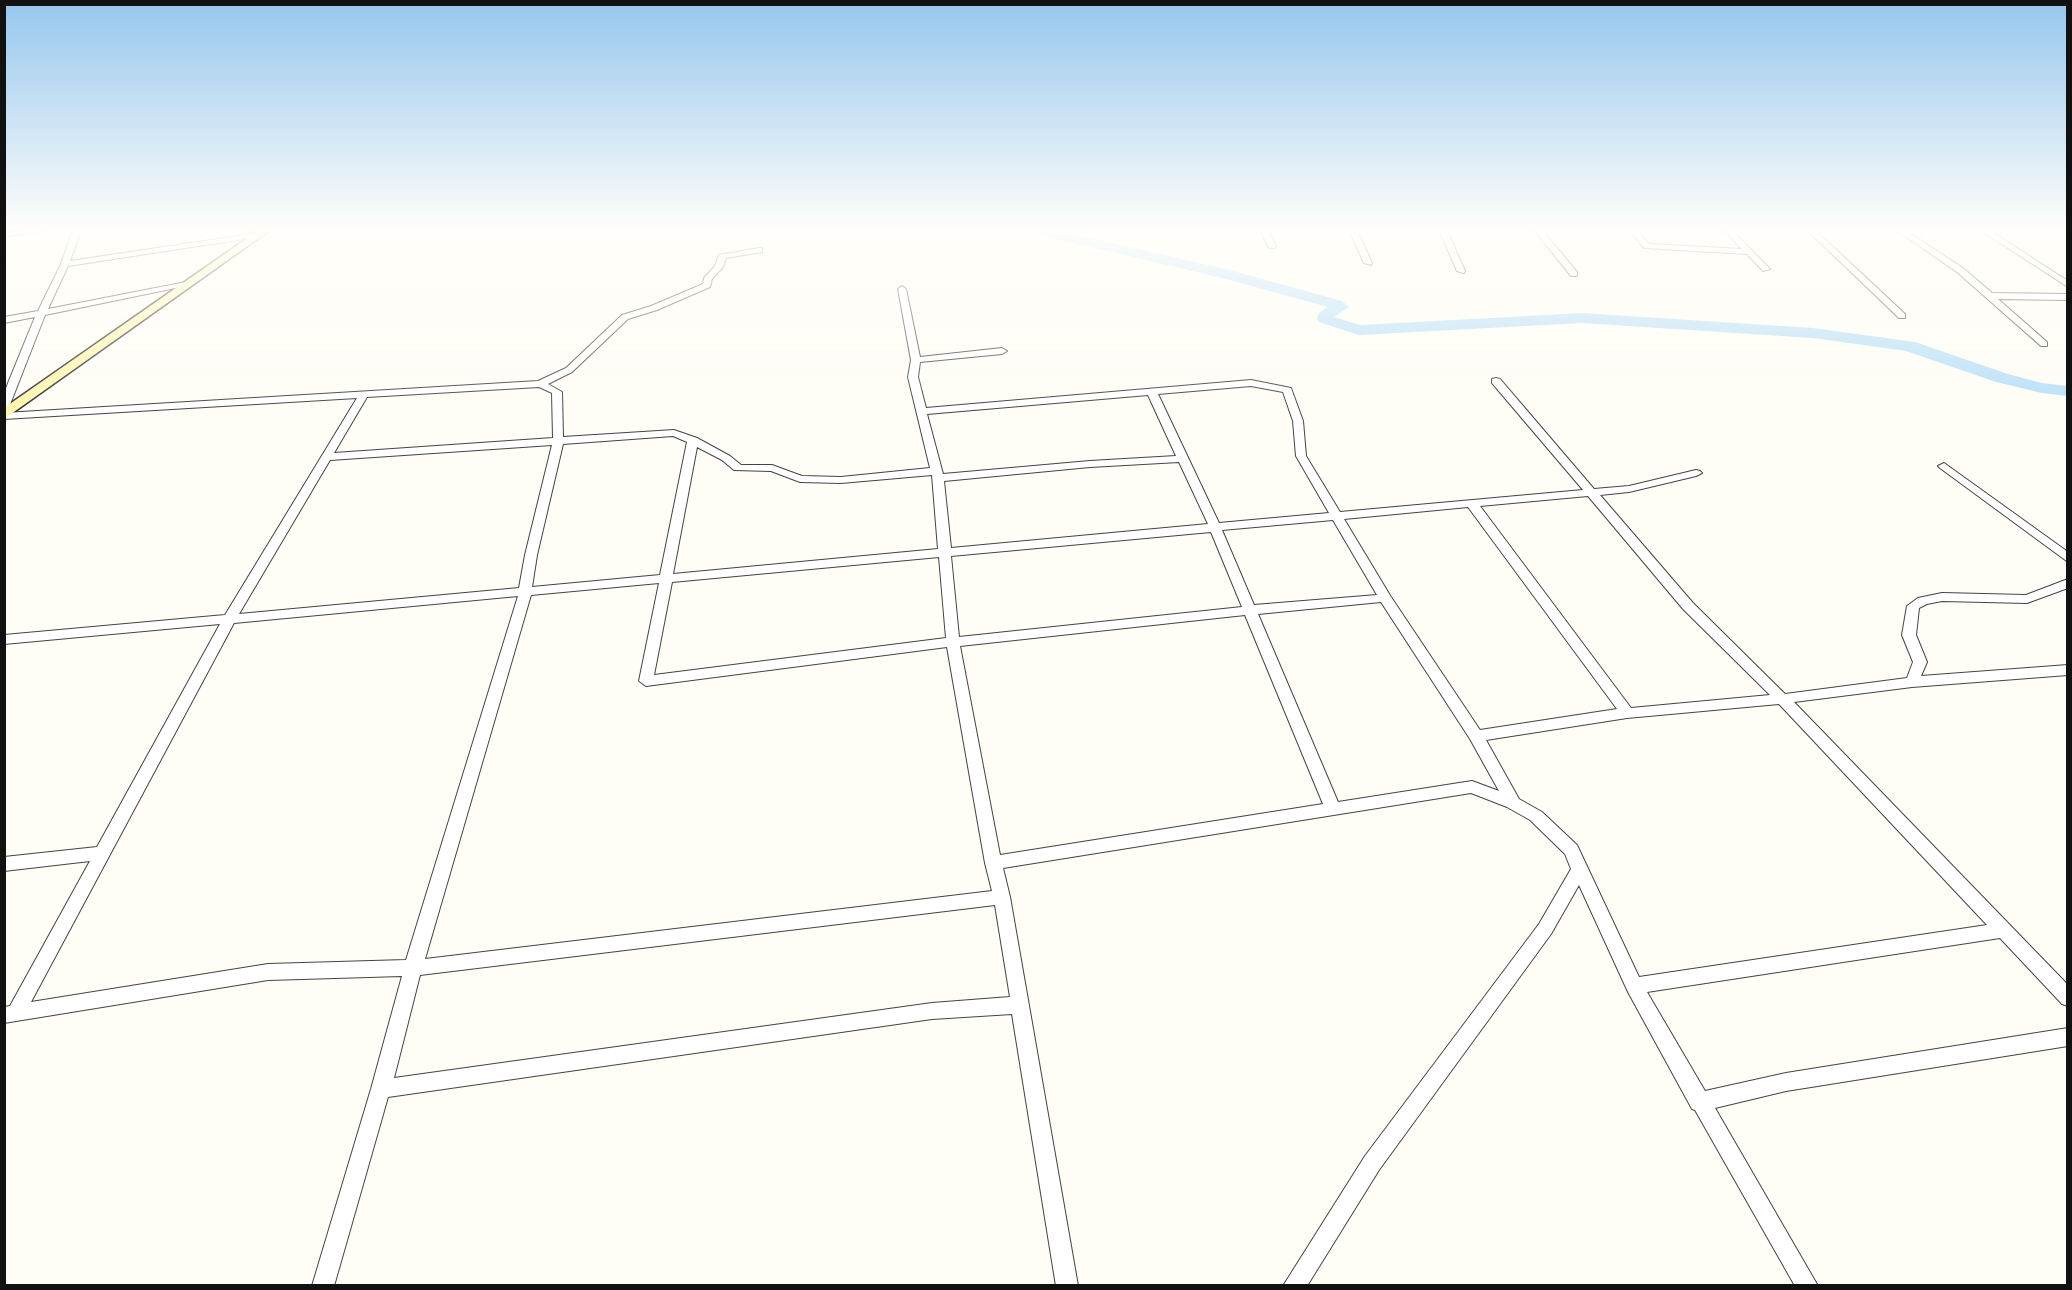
<!DOCTYPE html>
<style>
body{margin:0}
#map{position:relative;width:2072px;height:1290px;overflow:hidden;background:#fffdf5;font-family:Bitter,serif}
canvas{display:block}
.frame{position:absolute;inset:0;border:6px solid #111;pointer-events:none}
</style>
<div id="map">
<canvas width="2072" height="1290"></canvas>
<div class="frame"></div>
</div>
<script>
const ctx = document.querySelector('canvas').getContext('2d');
ctx.lineJoin = 'round';
const toPath = rows => new Path2D(rows.map(r => 'M' + r).join(''));
function paint(path, color) { ctx.fillStyle = color; ctx.fill(path, 'evenodd'); }
function strokePath(path, color, width, dash) { ctx.strokeStyle = color; ctx.lineWidth = width; ctx.lineCap = dash ? 'butt' : 'round'; ctx.setLineDash(dash || []); ctx.stroke(path); }
const river = toPath([
 [1030,230,1054,230,1226,269,1342,301,1349,307,1334,317,1360,325,1582,313,1813,328,1915,342,2008,374,2042,383,2068,386,2068,396,2042,393,1996,382,1906,351,1813,338,1582,323,1359,335,1319,322,1317,319,1319,313,1328,307,1222,278,1032,233,1030,230]
]);
const street = toPath([
 [27,230,46,230,4,237,4,233,27,230],
 [73,230,81,230,70,261,257,233,261,235,257,237,68,266,48,309,186,282,190,285,45,315,9,407,4,410,4,393,35,317,4,323,4,317,38,311,61,264,73,230],
 [1260,230,1268,230,1276,246,1275,248,1269,248,1260,230],
 [1349,230,1357,230,1372,263,1371,265,1364,263,1349,230],
 [1439,230,1447,230,1465,271,1464,273,1457,271,1439,230],
 [1534,230,1542,230,1577,272,1577,276,1571,276,1534,230],
 [1629,230,1637,230,1649,244,1742,249,1724,230,1732,230,1770,269,1763,271,1747,254,1644,248,1629,230],
 [1807,230,1815,230,1905,314,1905,318,1899,318,1807,230],
 [1896,230,1905,230,1963,268,1992,293,2068,294,2068,300,1998,299,2047,342,2047,346,2041,346,1957,272,1896,230],
 [1980,230,1989,230,2068,281,2068,287,1980,230],
 [759,248,762,248,762,252,726,258,723,267,712,279,710,287,657,310,628,319,572,372,548,384,562,392,563,437,674,430,697,438,730,456,741,465,772,465,802,476,841,477,930,468,908,377,911,360,898,289,902,286,906,289,920,357,1002,348,1007,351,1002,354,920,362,918,377,926,408,1251,380,1291,388,1303,421,1306,456,1340,512,1583,490,1492,383,1492,379,1496,378,1500,379,1594,489,1629,486,1696,470,1700,471,1702,473,1696,476,1629,492,1600,495,1693,603,1785,694,1907,678,1913,662,1902,635,1907,606,1918,598,1942,593,2026,595,2068,579,2068,588,2027,603,1942,601,1927,604,1919,608,1916,635,1927,662,1921,676,2068,665,2068,675,1912,687,1794,702,2068,985,2068,1006,2062,1004,2000,938,1647,992,1705,1091,1786,1073,2068,1028,2068,1046,1786,1091,1715,1108,1818,1286,1795,1286,1695,1110,1692,1109,1628,992,1579,885,1551,934,1379,1170,1307,1286,1283,1286,1365,1156,1539,924,1571,869,1565,854,1530,820,1507,807,1471,793,1003,868,1010,897,1078,1286,1056,1286,1012,1014,932,1019,388,1097,334,1286,312,1286,371,1089,402,976,268,980,4,1023,4,1007,10,1006,90,861,4,871,4,857,97,847,220,624,4,644,4,635,225,615,357,398,4,419,4,413,538,381,566,368,622,315,651,306,703,284,704,278,715,266,719,255,759,248],
 [1251,386,1283,392,1293,421,1296,456,1329,513,1219,523,1158,394,1251,386],
 [539,387,552,393,553,438,334,453,367,397,539,387],
 [1148,395,1176,456,1090,461,943,474,927,414,1148,395],
 [673,436,687,442,660,575,532,587,537,555,563,444,673,436],
 [552,445,525,555,519,588,239,614,330,460,552,445],
 [697,447,722,460,734,470,771,471,800,482,841,483,932,475,938,549,673,574,697,447],
 [1179,462,1208,524,951,548,944,481,1090,467,1179,462],
 [1588,496,1683,609,1770,695,1631,708,1480,506,1588,496],
 [1468,507,1617,709,1480,730,1391,597,1344,519,1468,507],
 [1333,520,1377,595,1254,605,1222,530,1333,520],
 [1211,532,1242,607,959,637,951,556,1211,532],
 [939,557,946,638,654,675,672,582,939,557],
 [659,583,639,681,646,686,947,647,985,863,992,891,425,959,531,595,659,583],
 [518,596,406,960,268,964,31,1002,234,623,518,596],
 [1381,602,1470,739,1499,791,1472,781,1338,802,1258,614,1381,602],
 [1245,615,1323,804,1000,855,960,646,1245,615],
 [1779,704,1987,925,1639,977,1577,845,1542,812,1519,799,1486,740,1627,718,1779,704],
 [995,905,1010,997,932,1003,394,1078,420,975,995,905],
 [1944,463,2068,552,2068,562,1940,468,1938,466,1944,463]
]);
const secondary = toPath([
 [259,230,270,230,4,419,4,408,259,230]
]);
paint(river, '#b9e0f7');
strokePath(street, '#444', 2);
strokePath(secondary, '#333', 3);
paint(street, '#fff');
paint(secondary, '#fff6b0');
const sky = ctx.createLinearGradient(0, 0, 0, 410);
sky.addColorStop(0, '#95c6ee');
sky.addColorStop(0.56, '#fffefa');
sky.addColorStop(1, '#fffefa00');
ctx.fillStyle = sky;
ctx.fillRect(0, 0, 2072, 410);
</script>
